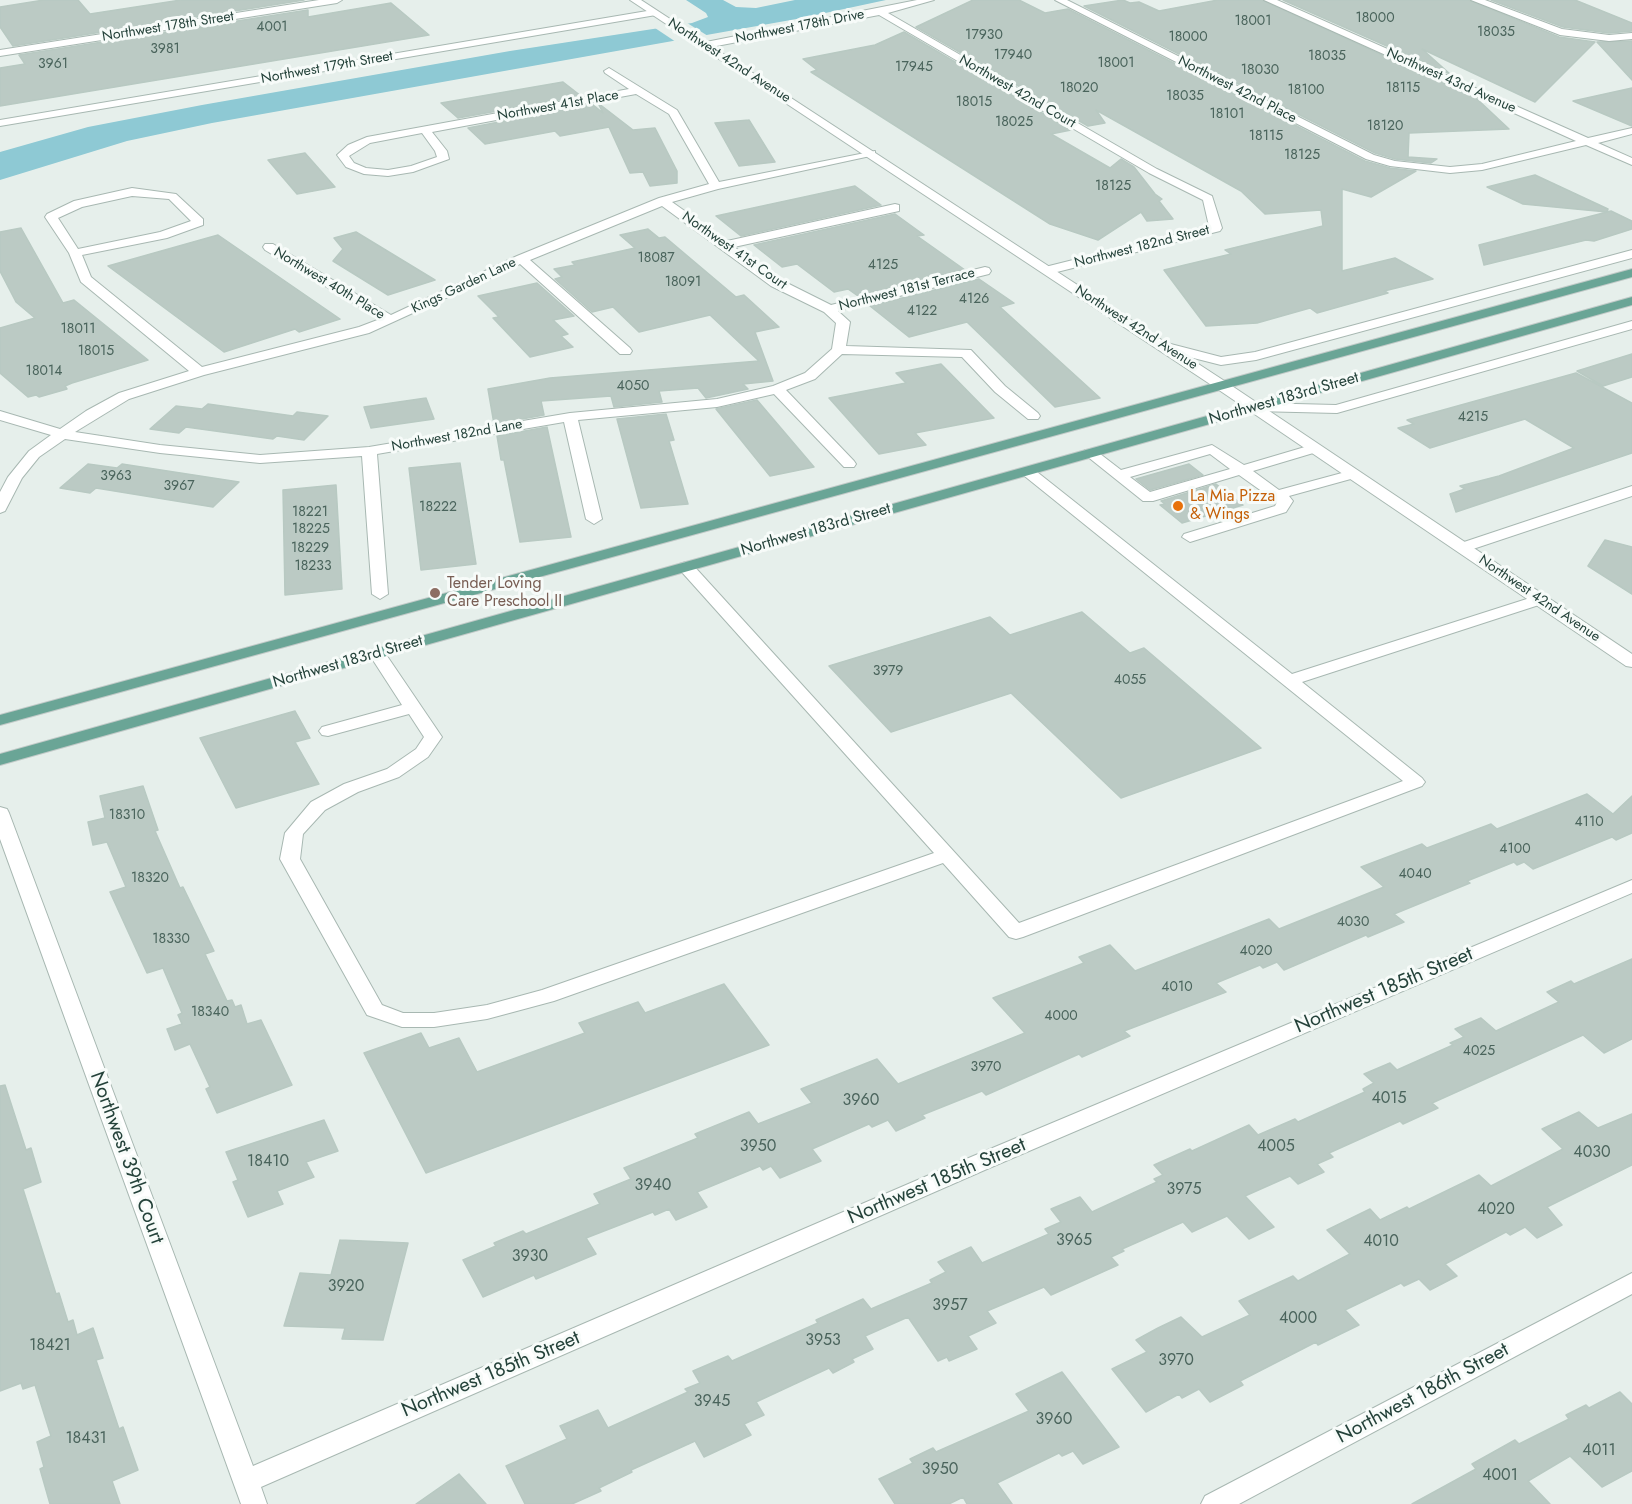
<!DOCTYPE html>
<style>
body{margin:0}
canvas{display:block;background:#e6efeb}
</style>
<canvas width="1632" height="1504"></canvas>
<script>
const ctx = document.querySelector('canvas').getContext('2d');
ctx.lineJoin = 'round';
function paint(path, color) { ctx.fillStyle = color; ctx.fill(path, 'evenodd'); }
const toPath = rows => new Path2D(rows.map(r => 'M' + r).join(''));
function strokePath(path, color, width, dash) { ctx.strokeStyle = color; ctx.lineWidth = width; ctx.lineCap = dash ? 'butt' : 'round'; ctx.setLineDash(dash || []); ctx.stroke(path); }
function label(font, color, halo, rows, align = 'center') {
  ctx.font = font + ' Jost,sans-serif'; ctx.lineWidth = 6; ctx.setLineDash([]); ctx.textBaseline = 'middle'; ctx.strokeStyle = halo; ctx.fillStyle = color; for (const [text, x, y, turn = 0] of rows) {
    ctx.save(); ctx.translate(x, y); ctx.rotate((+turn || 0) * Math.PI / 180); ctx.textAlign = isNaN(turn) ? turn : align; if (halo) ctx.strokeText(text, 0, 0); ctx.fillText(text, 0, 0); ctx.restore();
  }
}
const water = toPath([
 [686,0,723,0,736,7,756,8,795,0,886,0,802,18,212,123,127,141,0,180,0,152,88,127,202,105,510,51,692,23,708,17,706,13]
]);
const pier = toPath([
 [684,21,708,36,676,42,652,26]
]);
const building = toPath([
 [44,0,78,0,90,14,181,0,304,0,13,46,0,27,0,7,44,0],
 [973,0,1019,0,1045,13,1068,9,1365,161,1390,168,1416,171,1371,197,1342,189,1342,271,1395,258,1433,279,1384,291,1388,293,1317,313,1310,308,1257,323,1206,326,1164,270,1231,254,1225,250,1323,226,1321,210,1265,214,1241,191,1096,110,1105,123,1088,126,916,27,973,0],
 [1123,0,1130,3,1139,2,1159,11,1218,0,1262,0,1476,98,1509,129,1409,133,1408,157,1437,159,1431,163,1395,159,1375,153,1084,6,1123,0],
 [1283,0,1469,0,1559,37,1595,42,1535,102,1422,49,1450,74,1283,0],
 [1491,0,1575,0,1632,23,1632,31,1609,33,1563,27,1491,0],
 [391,3,429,35,0,106,0,68,25,64,19,55,308,10,308,17,391,3],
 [904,32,1071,130,1051,134,1110,168,1121,159,1134,167,1155,194,1162,199,1159,201,1173,219,1147,221,1141,212,1098,240,1050,224,811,72,817,70,803,59,875,45,904,32],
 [1632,41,1632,80,1597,42,1632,41],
 [563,82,581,96,458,118,441,103,563,82],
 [1632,88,1632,126,1573,101,1632,88],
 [598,103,633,130,655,128,677,171,677,183,650,186,643,172,630,173,609,127,560,136,555,131,485,144,468,128,592,104,603,113,598,103],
 [749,120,775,162,739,166,715,123,749,120],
 [305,153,335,187,297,194,268,160,305,153],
 [1535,175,1608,209,1607,212,1523,204,1487,187,1535,175],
 [855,186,881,205,741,236,716,216,855,186],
 [1611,211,1632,221,1632,229,1594,241,1586,240,1484,265,1479,245,1611,211],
 [895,214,924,235,917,236,965,270,858,296,848,289,834,292,797,264,782,267,754,245,895,214],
 [21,228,63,303,74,300,148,360,72,383,65,386,67,389,39,397,36,395,28,397,0,373,0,328,35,318,16,302,0,271,0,232,21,228],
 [648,229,659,238,665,237,736,297,744,295,779,327,755,332,773,381,743,384,748,389,706,398,698,388,659,391,662,402,614,407,611,396,541,401,544,415,494,424,488,389,550,378,759,361,710,315,639,332,613,307,592,312,555,279,562,277,554,269,575,265,572,262,635,248,620,235,648,229],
 [356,232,435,280,388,295,333,261,343,249,334,238,356,232],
 [218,235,340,319,299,332,295,329,224,352,108,266,218,235],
 [979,279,1014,303,1000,307,1100,398,1055,407,967,322,909,337,870,306,979,279],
 [537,283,574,316,553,320,568,334,561,336,573,347,530,357,493,318,499,317,478,296,537,283],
 [1632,354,1632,377,1603,386,1577,371,1632,354],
 [941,364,994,418,915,433,926,445,879,454,829,398,906,383,896,373,941,364],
 [1576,373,1632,403,1632,453,1456,512,1450,494,1465,489,1460,486,1499,476,1574,448,1525,419,1430,448,1398,428,1414,424,1407,420,1576,373],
 [426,398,434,419,371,428,364,407,426,398],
 [757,400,814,467,770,476,716,409,757,400],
 [208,404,293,416,297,412,328,416,304,440,277,436,273,439,186,427,179,433,150,429,176,406,202,409,208,404],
 [666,414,674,440,669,441,688,504,641,508,617,419,666,414],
 [547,427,571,537,520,542,504,460,501,460,497,436,547,427],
 [460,463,476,564,421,570,409,468,460,463],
 [88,464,117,468,122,464,239,482,213,507,96,488,90,493,60,488,88,464],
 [1189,464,1203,475,1150,490,1136,479,1189,464],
 [1216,484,1243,505,1182,523,1160,505,1165,504,1161,501,1216,484],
 [336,485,342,589,285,595,283,490,336,485],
 [1605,540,1632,547,1632,594,1588,566,1605,540],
 [1082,612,1130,653,1144,648,1261,748,1121,798,1011,693,891,732,829,666,990,617,1010,635,1082,612],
 [295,711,310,738,295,742,319,784,236,808,200,738,295,711],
 [143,786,158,830,155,831,180,888,183,887,214,951,205,954,227,1001,232,1000,235,1007,241,1005,247,1024,261,1020,292,1085,217,1113,206,1089,210,1087,190,1044,175,1050,167,1029,182,1024,178,1015,182,1013,163,968,147,973,110,892,126,887,107,842,93,845,88,822,105,818,100,796,143,786],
 [1587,794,1613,814,1632,796,1632,833,1616,840,1612,837,1533,869,1524,862,1517,865,1514,862,1467,881,1470,883,1394,914,1404,922,1368,937,1366,935,1284,970,1277,962,1263,968,1260,965,1216,983,1226,992,1124,1031,1130,1036,1082,1057,1079,1054,986,1095,982,1091,922,1115,925,1118,896,1131,888,1120,872,1127,869,1124,812,1149,821,1161,780,1178,771,1166,763,1170,760,1166,697,1192,707,1207,676,1220,669,1209,655,1215,653,1212,586,1238,596,1254,536,1279,534,1275,483,1297,463,1260,496,1246,494,1243,523,1231,526,1234,600,1204,594,1194,631,1179,624,1168,698,1138,695,1134,749,1112,758,1124,812,1103,801,1089,877,1059,898,1084,1025,1033,993,998,1084,963,1079,957,1110,945,1135,971,1269,919,1279,929,1384,887,1361,867,1422,844,1427,848,1491,824,1497,829,1587,794],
 [1632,959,1632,1039,1604,1053,1583,1035,1432,1103,1438,1108,1403,1124,1400,1121,1329,1153,1333,1157,1317,1164,1324,1172,1298,1184,1290,1176,1245,1196,1274,1227,1249,1239,1227,1216,1192,1232,1183,1222,1122,1249,1124,1251,1111,1257,1118,1265,1051,1295,1044,1287,987,1311,996,1323,968,1336,977,1349,949,1361,947,1357,938,1361,908,1317,865,1336,873,1349,852,1359,854,1362,833,1373,829,1368,756,1402,764,1415,744,1424,751,1435,704,1457,695,1441,631,1470,632,1472,599,1488,601,1491,572,1504,525,1504,506,1466,567,1439,560,1426,598,1410,608,1428,688,1392,685,1389,700,1383,693,1371,728,1356,732,1361,818,1323,816,1320,863,1299,871,1309,932,1283,930,1280,946,1272,938,1262,971,1247,982,1263,1049,1234,1045,1229,1061,1222,1051,1209,1080,1197,1092,1212,1157,1182,1154,1179,1163,1175,1154,1165,1190,1149,1192,1151,1249,1125,1258,1135,1295,1119,1298,1122,1365,1092,1363,1089,1374,1083,1364,1074,1390,1063,1397,1070,1453,1045,1450,1043,1464,1037,1455,1029,1481,1018,1496,1031,1559,1002,1547,992,1571,981,1574,984,1632,959],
 [724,984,769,1045,426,1173,364,1053,421,1033,429,1048,459,1038,477,1072,585,1033,579,1023,638,1002,645,1013,724,984],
 [5,1085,26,1150,31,1148,41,1182,23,1189,56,1294,59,1293,68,1322,73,1320,77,1335,93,1328,103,1358,96,1360,119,1429,123,1427,138,1470,112,1481,120,1504,50,1504,40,1469,44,1467,37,1442,51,1436,35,1385,23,1389,21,1383,0,1391,0,1086,5,1085],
 [1579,1112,1598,1128,1632,1114,1632,1165,1547,1207,1562,1225,1537,1238,1525,1227,1510,1235,1506,1232,1445,1264,1457,1276,1430,1290,1419,1279,1404,1286,1401,1283,1345,1310,1359,1325,1318,1345,1316,1342,1240,1381,1243,1385,1210,1402,1199,1389,1182,1398,1179,1394,1146,1412,1112,1369,1147,1352,1136,1340,1158,1328,1181,1317,1202,1337,1250,1315,1239,1301,1293,1276,1298,1281,1350,1254,1327,1230,1370,1209,1380,1220,1407,1207,1409,1209,1479,1175,1491,1186,1563,1149,1542,1129,1579,1112],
 [324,1120,338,1151,306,1162,314,1177,277,1191,283,1204,248,1217,233,1182,238,1180,226,1152,324,1120],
 [340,1240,408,1243,383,1340,342,1339,345,1328,284,1326,300,1273,331,1275,340,1240],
 [1062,1372,1119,1447,1083,1464,1073,1451,1062,1456,1059,1453,997,1483,1012,1504,967,1504,963,1497,949,1504,895,1504,879,1479,913,1463,910,1459,933,1448,936,1452,1029,1411,1016,1394,1062,1372],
 [1620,1392,1632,1404,1632,1471,1602,1487,1570,1456,1528,1481,1550,1504,1412,1504,1476,1469,1472,1464,1515,1440,1519,1444,1569,1419,1566,1415,1586,1405,1589,1408,1620,1392],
 [459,1474,486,1504,416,1504,459,1474]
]);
const service = toPath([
 [1315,444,1322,448,1320,451,1253,471,1279,490,1353,470,1360,474,1358,477,1289,496,1293,501,1286,512,1190,542,1182,537,1184,534,1275,506,1277,502,1239,475,1153,501,1143,501,1083,453,1085,450,1095,450,1121,470,1212,445,1244,465,1315,444],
 [1210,454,1230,469,1150,492,1130,477,1210,454],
 [1027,467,1032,468,1292,674,1533,597,1539,595,1547,600,1545,603,1302,682,1422,778,1425,782,1422,786,1023,937,1016,939,1009,937,943,863,554,1001,487,1019,434,1027,402,1027,367,1015,280,859,285,833,311,802,344,784,387,769,416,749,424,737,409,714,328,736,322,735,319,731,322,727,402,705,369,654,371,650,383,650,442,737,428,757,399,777,358,792,325,810,303,834,300,859,382,1005,403,1013,434,1013,487,1005,542,990,934,853,680,570,678,567,680,564,686,562,692,564,1019,923,1403,781,1022,474,1020,471,1027,467]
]);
const minor = toPath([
 [319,0,342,0,337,3,0,56,0,50,319,0],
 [917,0,934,0,888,13,1157,169,1212,196,1222,228,1220,231,1049,274,1045,273,1043,270,1045,267,1209,226,1203,200,1149,173,879,15,706,48,701,45,706,42,917,0],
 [1055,0,1067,0,1374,155,1395,161,1450,167,1482,164,1576,141,1264,0,1277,0,1588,138,1632,128,1632,134,1598,143,1632,158,1632,165,1586,145,1482,170,1450,173,1390,166,1366,159,1055,0],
 [1471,0,1485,0,1562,29,1609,35,1632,33,1632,39,1609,41,1560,35,1471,0],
 [653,10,658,13,656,15,0,126,0,120,653,10],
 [609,68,677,110,719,182,875,151,875,155,718,189,672,202,727,241,895,204,899,205,899,211,734,247,781,280,831,305,985,267,989,268,991,271,989,274,838,311,850,322,846,346,971,350,1005,386,1038,413,1040,416,1038,419,1028,419,995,392,962,357,842,354,815,379,786,390,854,461,856,464,854,467,844,467,774,394,717,407,578,420,602,519,594,524,586,519,564,422,377,454,388,594,380,599,372,594,362,456,260,463,160,453,65,439,39,457,22,478,5,511,0,513,0,492,8,477,29,451,51,435,0,420,0,411,60,429,86,411,119,393,189,371,81,282,69,253,45,217,47,214,74,201,132,188,176,194,203,219,203,225,167,238,82,255,91,277,202,367,359,327,380,319,265,250,263,247,265,244,273,244,391,315,517,256,659,198,709,184,669,114,636,94,432,132,447,151,449,159,413,172,388,176,364,174,346,167,337,155,348,145,367,137,629,89,605,73,604,71,609,68],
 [422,133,435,151,437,157,411,166,388,170,366,168,354,163,349,156,370,143,422,133],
 [132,196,169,199,191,221,160,232,78,249,58,218,82,207,132,196],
 [662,206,771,286,824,312,836,323,832,349,805,373,773,386,717,399,570,413,369,447,260,455,160,445,75,432,129,399,204,375,369,333,520,264,620,354,630,354,632,351,630,348,530,260,662,206],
 [1632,250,1632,258,1256,360,1221,365,1158,349,1156,346,1163,342,1221,357,1255,352,1632,250],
 [1632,321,1632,329,1337,413,1255,411,1248,407,1255,403,1336,405,1632,321],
 [1632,486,1632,496,1461,553,1453,548,1455,545,1632,486],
 [0,807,7,809,9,813,253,1466,971,1157,1632,880,1632,893,987,1169,261,1487,267,1504,241,1504,0,839,0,807],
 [1632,1273,1632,1294,1239,1504,1201,1504,1205,1496,1632,1273]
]);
const tertiary = toPath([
 [630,0,641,0,1226,382,1632,654,1632,667,1626,666,1216,388,630,0]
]);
const primary = toPath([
 [1632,269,1632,277,0,725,0,715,1632,269],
 [1632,297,1632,305,0,765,0,754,1632,297]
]);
const markers = [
 [1178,506,6,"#e8710a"],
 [435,593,6,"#8d6e63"]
];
const numberNames = [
 ["18000",1375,19],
 ["18001",1253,22],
 ["4001",272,28],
 ["18035",1496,33],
 ["17930",984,36],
 ["18000",1188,38],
 ["3981",165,50],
 ["17940",1013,56],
 ["18035",1327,57],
 ["18001",1116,64],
 ["3961",53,65],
 ["17945",914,68],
 ["18030",1260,71],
 ["18020",1079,89],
 ["18115",1403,89],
 ["18100",1306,91],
 ["18035",1185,97],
 ["18015",974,103],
 ["18101",1227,115],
 ["18025",1014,123],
 ["18120",1385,127],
 ["18115",1266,137],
 ["18125",1302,156],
 ["18125",1113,187],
 ["18087",656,259],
 ["4125",883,266],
 ["18091",683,283],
 ["4126",974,300],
 ["4122",922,312],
 ["18011",78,330],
 ["18015",96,352],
 ["18014",44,372],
 ["4050",633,387],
 ["4215",1473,418],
 ["3963",116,477],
 ["3967",179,487],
 ["18222",438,508],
 ["18221",310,513],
 ["18225",311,530],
 ["18229",310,549],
 ["18233",313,567],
 ["3979",888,672],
 ["4055",1130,681],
 ["18310",127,816],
 ["4110",1589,823],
 ["4100",1515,850],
 ["4040",1415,875],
 ["18320",150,879],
 ["4030",1353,923],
 ["18330",171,940],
 ["4020",1256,952],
 ["4010",1177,988],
 ["18340",210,1013],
 ["4000",1061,1017],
 ["4025",1479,1052],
 ["3970",986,1068]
];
const farStreetnames = [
 ["Northwest 178th Street",168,27,-9],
 ["Northwest 178th Drive",800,27,-11],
 ["Northwest 42nd Avenue",729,61,33],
 ["Northwest 179th Street",327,68,-10],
 ["Northwest 43rd Avenue",1451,81,24],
 ["Northwest 42nd Place",1237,90,27],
 ["Northwest 42nd Court",1017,92,30],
 ["Northwest 41st Place",558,106,-10],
 ["Northwest 182nd Street",1142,247,-14],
 ["Northwest 41st Court",734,251,35],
 ["Northwest 40th Place",329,284,31],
 ["Kings Garden Lane",464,286,-25],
 ["Northwest 181st Terrace",907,290,-14],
 ["Northwest 42nd Avenue",1136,328,33],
 ["Northwest 182nd Lane",457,436,-10],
 ["Northwest 42nd Avenue",1539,599,34]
];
const streetNames = [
 ["Northwest 183rd Street",1284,399,-16],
 ["Northwest 183rd Street",816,530,-16],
 ["Northwest 183rd Street",348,662,-16]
];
const foodNames = [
 ["La Mia Pizza",1190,497],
 ["& Wings",1190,515]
];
const educationNames = [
 ["Tender Loving",447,584],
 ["Care Preschool II",447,602]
];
const nearNumbernames = [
 ["4015",1389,1099],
 ["3960",861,1101],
 ["3950",758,1147],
 ["4005",1276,1147],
 ["4030",1592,1153],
 ["18410",268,1162],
 ["3940",653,1186],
 ["3975",1184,1190],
 ["4020",1496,1210],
 ["3965",1074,1241],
 ["4010",1381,1242],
 ["3930",530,1257],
 ["3920",346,1287],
 ["3957",950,1306],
 ["4000",1298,1319],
 ["3953",823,1341],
 ["18421",50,1346],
 ["3970",1176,1361],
 ["3945",712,1402],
 ["3960",1054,1420],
 ["18431",86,1439],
 ["4011",1599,1451],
 ["3950",940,1470],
 ["4001",1500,1476]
];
const nearStreetnames = [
 ["Northwest 185th Street",1384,991,-23],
 ["Northwest 39th Court",126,1158,70],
 ["Northwest 185th Street",937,1182,-23],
 ["Northwest 185th Street",491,1375,-23],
 ["Northwest 186th Street",1423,1394,-28]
];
paint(water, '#8ec9d4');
paint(pier, '#e6efeb');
paint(building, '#bbcac4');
strokePath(building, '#b8c9c2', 1.5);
strokePath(service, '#a8b8b2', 2);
strokePath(minor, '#a8b8b2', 2);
strokePath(tertiary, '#a8b8b2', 2);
strokePath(primary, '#c2cac8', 2);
paint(service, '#fff');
paint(minor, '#fff');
paint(tertiary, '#fff');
paint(primary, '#6aa596');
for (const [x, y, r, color] of markers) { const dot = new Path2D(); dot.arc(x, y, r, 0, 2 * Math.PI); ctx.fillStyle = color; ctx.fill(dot); strokePath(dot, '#f7fbf9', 2); }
label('14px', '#4a645c', null, numberNames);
label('14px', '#24423a', '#f7fbf9', farStreetnames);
label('16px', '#24423a', '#f7fbf9', streetNames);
label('16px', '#c56008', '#f7fbf9', foodNames, 'left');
label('16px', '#785e54', '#f7fbf9', educationNames, 'left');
label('16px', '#4a645c', null, nearNumbernames);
label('20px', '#24423a', '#f7fbf9', nearStreetnames);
</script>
